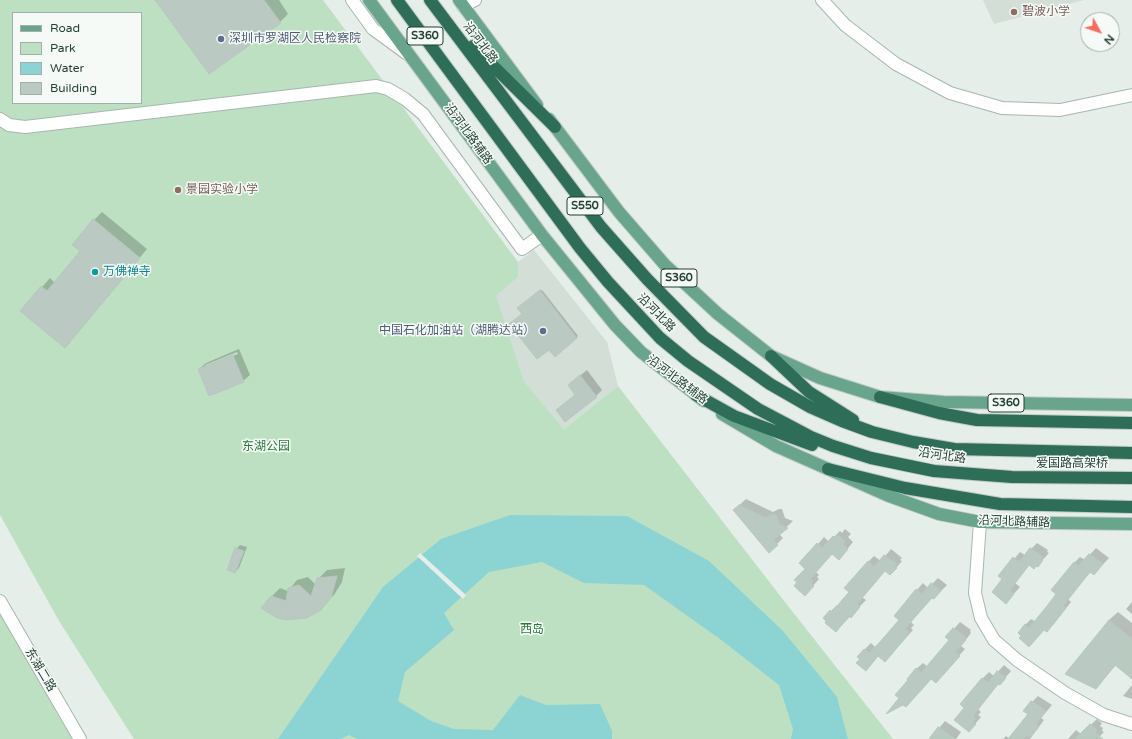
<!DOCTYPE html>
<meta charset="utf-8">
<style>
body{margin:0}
#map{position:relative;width:1132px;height:739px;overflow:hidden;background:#e5eee9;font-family:"Varela Round",sans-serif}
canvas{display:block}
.legend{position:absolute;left:12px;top:12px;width:130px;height:92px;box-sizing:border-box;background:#f6faf7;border:1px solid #a2b0a9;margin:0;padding:5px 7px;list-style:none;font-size:12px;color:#234135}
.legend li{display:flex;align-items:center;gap:8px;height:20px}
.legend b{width:20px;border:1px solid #a2b0a9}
.north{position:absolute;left:1080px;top:12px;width:40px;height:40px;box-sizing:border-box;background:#f6faf7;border:1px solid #a2b0a9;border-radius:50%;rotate:130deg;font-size:11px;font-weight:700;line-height:16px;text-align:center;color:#234135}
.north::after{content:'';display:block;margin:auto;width:14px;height:18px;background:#f56c5c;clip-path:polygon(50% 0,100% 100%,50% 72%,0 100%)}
</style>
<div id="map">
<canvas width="1132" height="739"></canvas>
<ul class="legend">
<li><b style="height:5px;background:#69a58d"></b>Road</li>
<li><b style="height:11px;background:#bee0c2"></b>Park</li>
<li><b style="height:11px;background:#8cd3d4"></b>Water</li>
<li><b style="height:11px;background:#bac9c1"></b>Building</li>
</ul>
<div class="north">N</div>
</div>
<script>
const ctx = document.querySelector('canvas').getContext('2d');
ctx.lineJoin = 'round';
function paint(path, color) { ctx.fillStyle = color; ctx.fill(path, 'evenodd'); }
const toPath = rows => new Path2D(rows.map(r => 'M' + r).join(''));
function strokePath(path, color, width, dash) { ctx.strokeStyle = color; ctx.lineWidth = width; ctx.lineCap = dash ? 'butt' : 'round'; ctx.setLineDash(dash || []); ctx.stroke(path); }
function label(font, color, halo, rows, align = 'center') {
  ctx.font = font + ' "Varela Round","Noto Sans SC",sans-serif'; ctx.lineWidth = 3; ctx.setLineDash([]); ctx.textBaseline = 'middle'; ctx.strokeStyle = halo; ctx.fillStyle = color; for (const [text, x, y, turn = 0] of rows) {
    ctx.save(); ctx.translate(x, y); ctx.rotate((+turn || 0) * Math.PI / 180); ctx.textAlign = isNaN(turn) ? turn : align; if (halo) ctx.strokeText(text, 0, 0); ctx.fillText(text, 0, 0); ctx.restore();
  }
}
const built = toPath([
 [983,0,1084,0,994,24],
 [534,250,607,342,618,386,564,429,524,381,495,296,518,277,518,262]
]);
const green = toPath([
 [0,0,323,0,518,262,518,277,496,296,524,381,564,429,618,386,788,606,893,739,134,739,59,621,0,515],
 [13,13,141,13,141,103,13,103],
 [0,612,72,739,0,739]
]);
const water = toPath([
 [510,515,627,516,709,561,783,631,837,697,848,739,791,739,793,729,779,685,720,639,644,585,584,583,542,562,489,572,444,613,454,630,405,672,398,701,431,721,454,729,493,730,520,695,546,705,600,704,612,731,612,739,357,739,349,735,341,739,278,739,383,587,441,539]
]);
const pier = toPath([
 [420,553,466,595,463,599,417,556]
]);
const shadow = toPath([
 [158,0,279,0,288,14,280,22],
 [102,212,147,249,65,347,42,287,50,278,55,283,81,251,94,220],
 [542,290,578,336,555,355,523,314,520,307],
 [239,349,250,375,243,381,199,369,206,363],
 [237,352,238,354,205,367,205,365],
 [587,370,602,390,596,396,576,394,569,385],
 [746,499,773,512,779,509,782,509,785,518,793,521,779,534,783,538,777,544,734,510],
 [845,529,851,534,848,537,853,542,845,552,833,553,816,572,819,575,817,577,819,579,811,588,806,568,818,544,824,537,829,542,840,531,842,533],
 [1037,543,1048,550,1047,552,1049,553,1037,566,1030,564,1015,583,1020,587,1006,603,1004,579,1000,576,1020,552,1025,555],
 [240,545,247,547,239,568,235,572,236,549],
 [1096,548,1109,558,1094,574,1091,571,1068,599,1071,602,1053,625,1044,629,1036,639,1025,625,1031,619,1036,622,1057,594,1074,563,1080,557,1085,560],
 [891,549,902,558,900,560,902,561,896,568,885,570,862,597,866,600,842,625,831,611,837,605,839,606,850,592,868,562,874,556,881,561],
 [345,568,342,582,334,595,314,614,293,619,277,617,271,597,280,588,288,591,297,580,308,577,316,585,318,579,327,570],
 [938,578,947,585,934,598,932,597,911,622,914,625,911,628,913,630,891,654,879,655,866,670,861,658,864,650,871,643,875,647,900,619,895,615,923,583,928,588],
 [1132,602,1132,614,1126,609],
 [1118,612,1132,623,1132,678,1116,665,1096,688,1109,620],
 [960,622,971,630,970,632,971,633,961,646,965,649,942,675,932,678,921,691,900,698,916,669,923,663,928,667,950,640,947,637],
 [1004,665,1011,671,1000,684,999,683,978,709,981,712,978,715,981,717,969,731,966,708,982,679,989,672,994,676],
 [1132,685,1132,699,1123,696],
 [1038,696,1052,705,1041,718,1044,720,1030,739,1003,739,1006,736,1009,738,1029,714,1032,702],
 [1097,719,1102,723,1100,726,1103,728,1102,731,1104,732,1097,739,1068,739,1076,730,1081,734],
 [945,721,961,732,956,739,935,739,933,735]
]);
const building = toPath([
 [155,0,264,0,281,23,209,74,155,0],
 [93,219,140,258,65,348,20,311,41,286,47,291,80,251,72,245,93,219],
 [540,290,577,338,555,357,549,350,537,359,509,324,522,314,517,308,540,290],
 [233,355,244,382,209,396,198,369,233,355],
 [580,375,597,397,565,422,556,410,575,395,568,385,580,375],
 [739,505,766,518,772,514,776,515,779,524,788,528,773,540,778,545,769,553,733,510,739,505],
 [838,535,845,541,843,544,848,549,839,560,832,554,810,579,813,581,811,584,814,586,805,596,794,586,797,582,794,580,805,569,799,563,817,543,822,548,833,536,835,538,838,535],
 [235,548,244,551,235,573,227,570,235,548],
 [1030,548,1043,557,1041,559,1043,560,1038,567,1036,566,1034,569,1029,565,1010,590,1014,594,1006,604,992,592,1002,579,998,576,1013,557,1019,562,1030,548],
 [1089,554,1103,564,1094,575,1090,572,1063,606,1066,608,1047,632,1044,630,1029,647,1019,638,1021,636,1018,633,1025,624,1029,628,1047,606,1056,594,1051,590,1074,562,1078,566,1089,554],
 [884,555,897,564,895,566,897,568,890,575,885,571,857,604,860,607,851,618,849,616,836,632,825,623,826,621,823,618,830,610,832,612,849,592,844,588,868,561,874,567,884,555],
 [337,576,331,598,321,610,307,618,286,620,277,618,261,608,271,596,286,601,288,588,299,585,311,596,317,578,337,576],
 [931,583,941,591,934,599,932,598,915,617,905,629,909,632,906,635,907,636,885,662,878,656,866,671,856,663,860,659,857,657,864,649,869,653,881,641,899,620,894,616,916,589,922,594,931,583],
 [1109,620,1132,639,1132,679,1115,665,1096,689,1065,674,1109,620],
 [953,628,966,637,964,639,966,640,955,652,960,656,936,683,931,679,906,707,903,705,886,714,899,698,895,695,908,680,907,679,916,668,921,673,949,640,945,637,953,628],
 [997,671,1006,678,1000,685,998,684,973,716,976,718,973,722,976,724,969,732,954,720,964,708,960,704,982,678,988,683,997,671],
 [1031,701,1046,711,1036,724,1039,727,1030,737,1027,735,1024,739,1008,739,1028,714,1023,711,1031,701],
 [1090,724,1097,730,1095,733,1103,739,1075,739,1090,724],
 [938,727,955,739,929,739,938,727]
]);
const minor = toPath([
 [352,0,373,29,406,53],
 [822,0,845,25,896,64,950,93,1002,108,1060,110,1132,95],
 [463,6,475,0],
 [0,119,9,125,25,127,376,86,388,89,405,99,423,114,522,249,542,235],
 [980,522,975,593,981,618,994,640,1017,660,1065,693,1104,715,1132,724],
 [0,601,80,739]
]);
const major = toPath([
 [369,0,542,235,615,325,641,352,704,401],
 [459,0,537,105],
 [549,119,619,212,665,265,718,314,771,356,820,378,880,397,944,402,1132,405],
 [722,414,776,446,828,469,889,496,939,514,980,522,1132,524]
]);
const highway = toPath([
 [397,0,580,248,608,282,660,338,688,361,758,409,811,437,833,446,871,458,934,471,1012,477,1132,478],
 [430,0,601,227,647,279,704,337,770,384,810,407,842,421,872,432,913,442,954,449,1132,453],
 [473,46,555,127],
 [771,356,809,392,853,420],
 [696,395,734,416,812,445],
 [880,397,939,413,977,420,1132,423],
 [828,469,905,488,1000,504,1132,507]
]);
const markers = [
 [1014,12,4,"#8d6e63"],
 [221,39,4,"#5c6f8a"],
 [178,190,4,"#8d6e63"],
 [95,272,4,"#0f9aa8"],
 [543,331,4,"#5c6f8a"]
];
const shields = [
 [425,36,36],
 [585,206,36],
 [679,278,36],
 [1006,403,36]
];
const shieldNames = [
 ["S360",425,36],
 ["S550",585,206],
 ["S360",679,278],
 ["S360",1006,403]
];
const educationNames = [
 ["碧波小学",1022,12],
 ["景园实验小学",186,190]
];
const serviceNames = [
 ["深圳市罗湖区人民检察院",229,39],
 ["中国石化加油站（湖腾达站）",535,331,"right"]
];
const streetNames = [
 ["沿河北路",480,43,53],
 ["沿河北路辅路",468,134,54],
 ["沿河北路",656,313,45],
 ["沿河北路辅路",677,380,37],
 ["沿河北路",942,456,8],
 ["爱国路高架桥",1072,464],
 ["沿河北路辅路",1014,522,2],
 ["东湖二路",40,670,59]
];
const cultureNames = [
 ["万佛禅寺",103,272]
];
const parkNames = [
 ["东湖公园",266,447],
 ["西岛",532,630]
];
paint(built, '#d3ded7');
paint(green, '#bee0c2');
paint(water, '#8cd3d4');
paint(pier, '#e5eee9');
paint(shadow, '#0003');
paint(building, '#bac9c1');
strokePath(building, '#b7c8bf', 1);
strokePath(minor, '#a7b7af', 14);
strokePath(major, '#c1cac6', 14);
strokePath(highway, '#c1cac6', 14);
strokePath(minor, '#fff', 12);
strokePath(major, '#69a58d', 12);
strokePath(highway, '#2e6e58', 12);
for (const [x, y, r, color] of markers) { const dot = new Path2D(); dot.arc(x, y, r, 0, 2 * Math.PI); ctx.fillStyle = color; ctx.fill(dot); strokePath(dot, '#f6faf7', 1.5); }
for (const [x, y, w] of shields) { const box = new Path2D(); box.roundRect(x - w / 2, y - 9, w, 18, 3); ctx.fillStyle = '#f6faf7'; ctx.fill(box); strokePath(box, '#234135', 1); }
label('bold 11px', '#234135', null, shieldNames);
label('12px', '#785e54', '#f6faf7', educationNames, 'left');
label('12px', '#4e5e75', '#f6faf7', serviceNames, 'left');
label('12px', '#234135', '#f6faf7', streetNames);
label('12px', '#0d838f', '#f6faf7', cultureNames, 'left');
label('12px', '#2c793f', '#f6faf7', parkNames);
</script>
